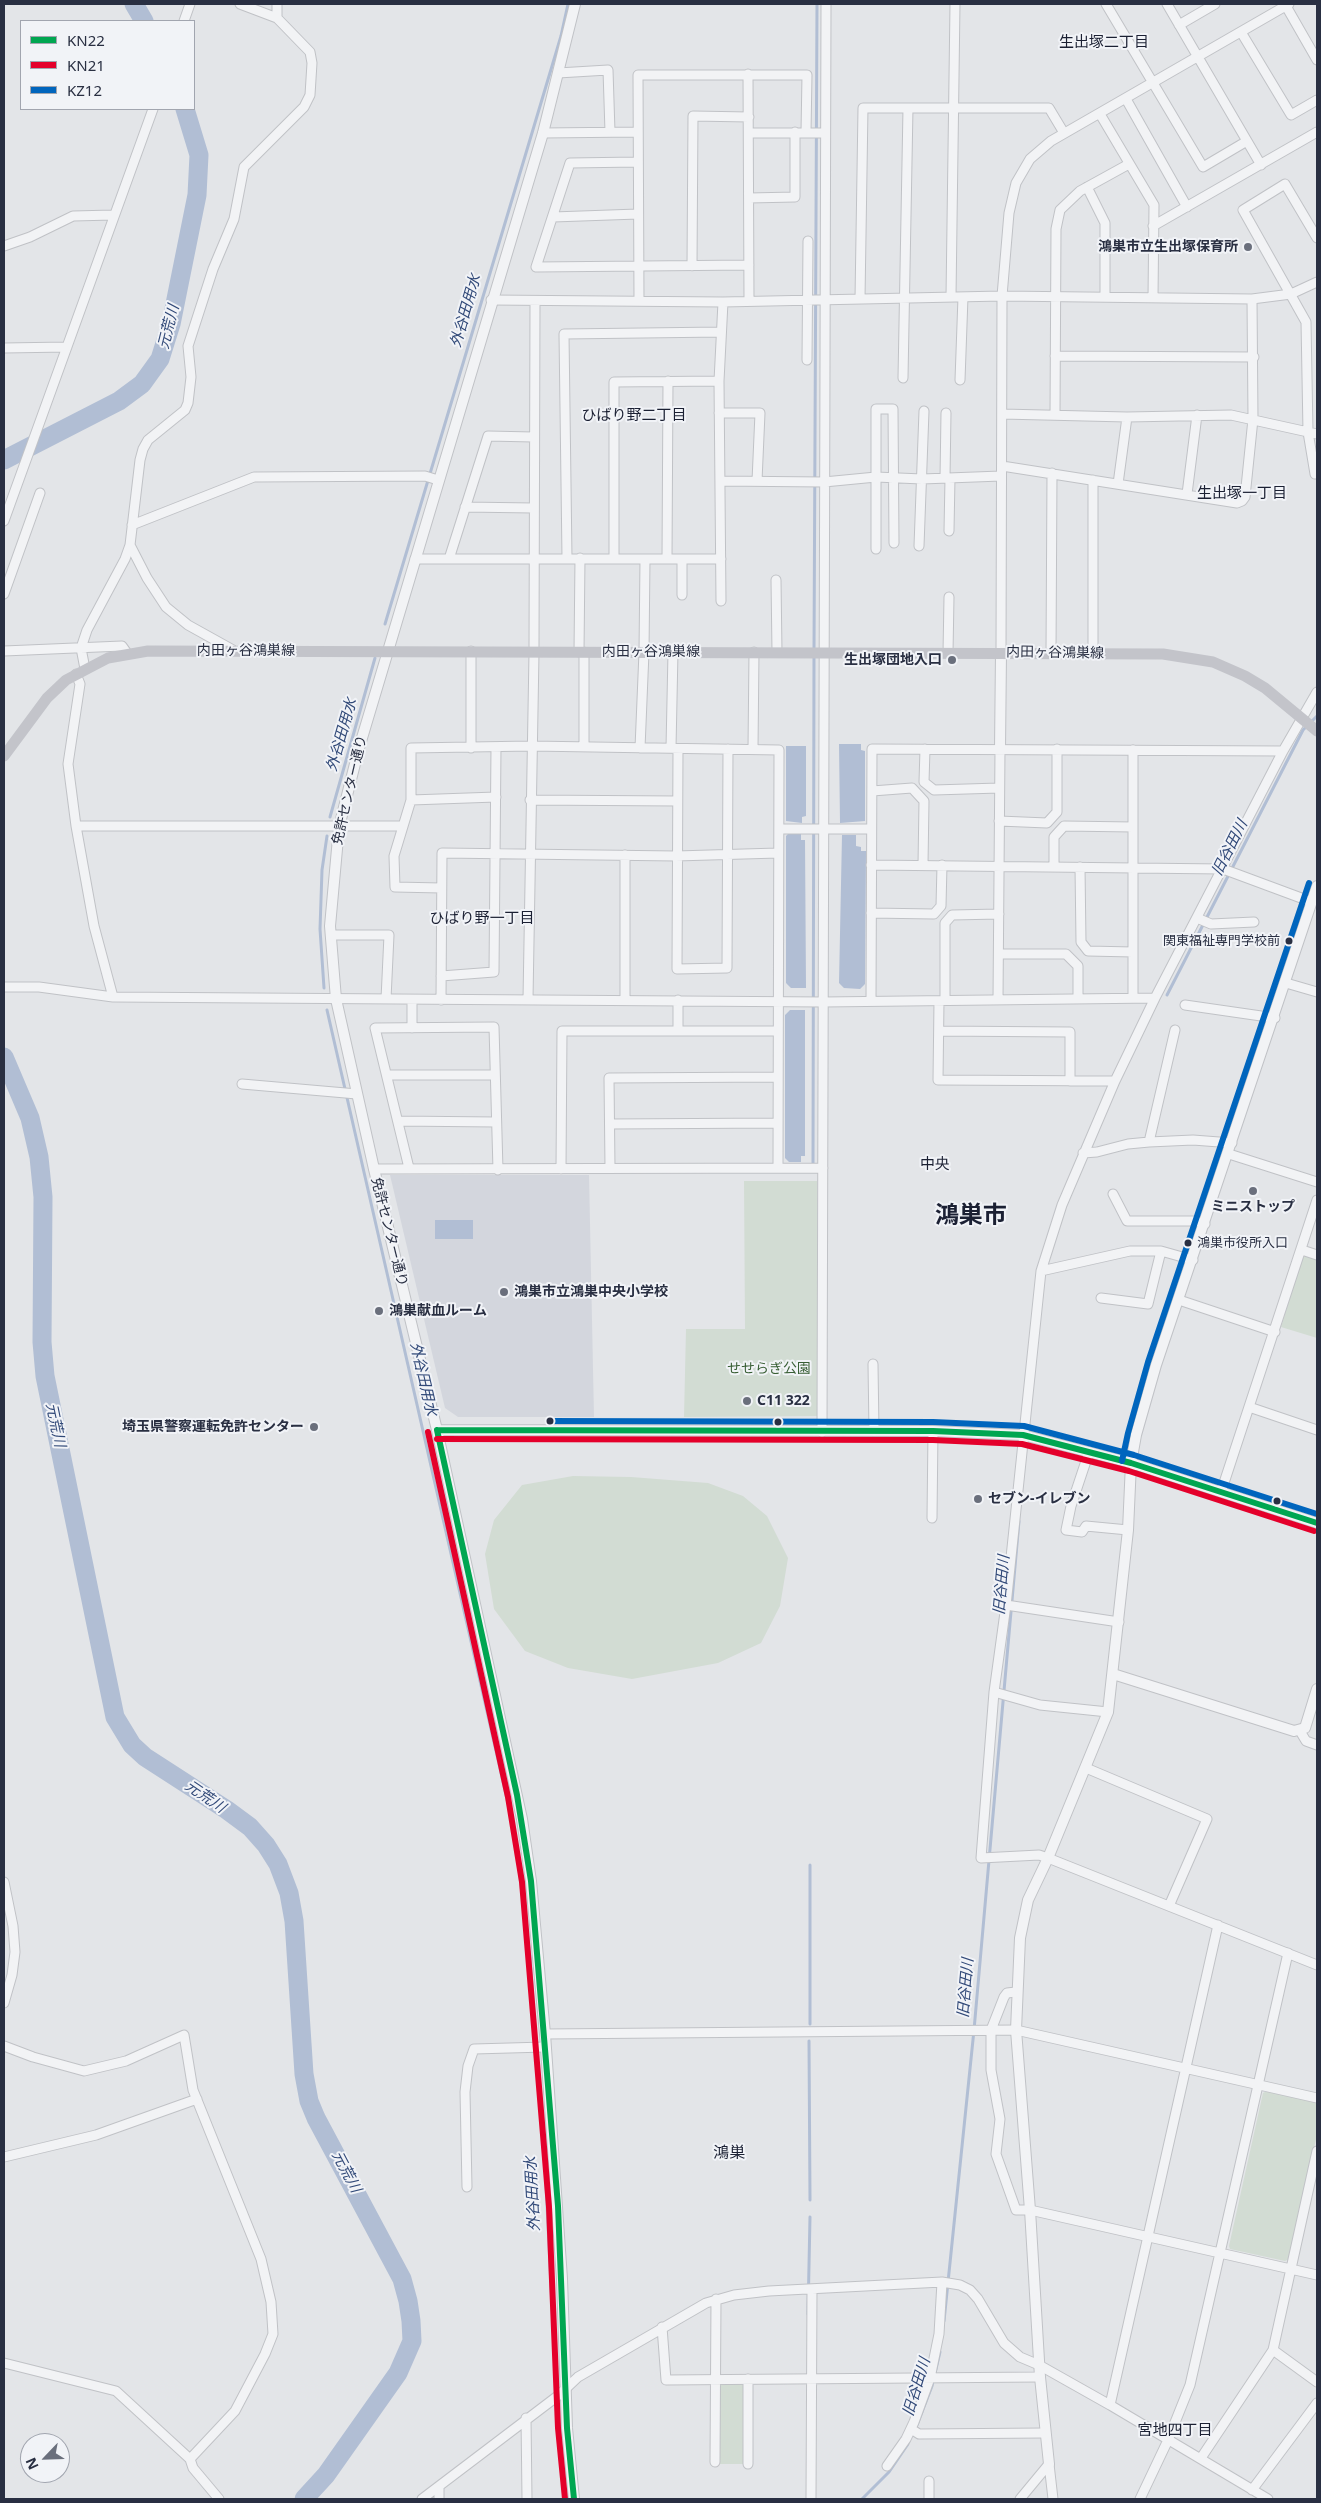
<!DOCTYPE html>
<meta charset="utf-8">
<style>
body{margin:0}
#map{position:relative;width:1321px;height:2503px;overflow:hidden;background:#e3e5e8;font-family:"Noto Sans",sans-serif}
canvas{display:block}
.frame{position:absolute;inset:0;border:5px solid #292f42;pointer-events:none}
.legend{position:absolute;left:20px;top:20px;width:175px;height:90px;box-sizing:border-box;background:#f1f3f7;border:1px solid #a1a5af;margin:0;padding:6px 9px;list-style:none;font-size:15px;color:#292f42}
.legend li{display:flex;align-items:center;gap:10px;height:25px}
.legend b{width:25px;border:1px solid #a1a5af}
.north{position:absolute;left:20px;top:2433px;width:50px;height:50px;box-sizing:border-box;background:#f1f3f7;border:1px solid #a1a5af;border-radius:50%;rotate:246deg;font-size:14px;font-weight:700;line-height:20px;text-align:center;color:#292f42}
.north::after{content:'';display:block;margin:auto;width:18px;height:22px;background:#6a6f7c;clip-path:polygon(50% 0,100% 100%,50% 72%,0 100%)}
</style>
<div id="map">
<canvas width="1321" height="2503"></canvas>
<div class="frame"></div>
<ul class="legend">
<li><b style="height:6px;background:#00a651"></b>KN22</li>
<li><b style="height:6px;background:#e4002b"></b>KN21</li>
<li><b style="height:6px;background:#0065bd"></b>KZ12</li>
</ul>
<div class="north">N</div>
</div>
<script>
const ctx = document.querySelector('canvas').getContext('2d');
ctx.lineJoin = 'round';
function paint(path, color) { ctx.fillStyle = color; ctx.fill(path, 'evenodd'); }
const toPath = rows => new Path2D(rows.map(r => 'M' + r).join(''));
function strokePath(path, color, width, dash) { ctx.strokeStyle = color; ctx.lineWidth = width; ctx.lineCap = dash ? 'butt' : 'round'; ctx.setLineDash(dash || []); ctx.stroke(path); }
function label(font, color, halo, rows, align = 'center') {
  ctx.font = font + ' "Noto Sans","Noto Sans JP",sans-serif'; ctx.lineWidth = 4; ctx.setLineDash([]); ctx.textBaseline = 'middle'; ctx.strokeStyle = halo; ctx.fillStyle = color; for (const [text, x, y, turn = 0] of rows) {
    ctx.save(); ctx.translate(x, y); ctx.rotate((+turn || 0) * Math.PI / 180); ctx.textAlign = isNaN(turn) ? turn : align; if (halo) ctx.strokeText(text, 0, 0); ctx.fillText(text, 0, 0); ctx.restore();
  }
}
const built = toPath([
 [390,1175,589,1175,594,1417,458,1417,445,1408]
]);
const green = toPath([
 [744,1181,817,1181,817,1416,684,1417,686,1329,745,1329],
 [1306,1256,1317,1260,1317,1338,1281,1327,1302,1258],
 [573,1476,631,1477,708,1483,743,1496,767,1516,788,1558,780,1606,761,1643,718,1663,632,1679,568,1668,525,1651,494,1609,485,1554,494,1520,522,1485],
 [1267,2091,1317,2103,1317,2135,1289,2259,1285,2261,1230,2249,1229,2246,1263,2093],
 [716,2379,748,2379,748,2464,714,2464]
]);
const water = toPath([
 [861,744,861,750,865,751,865,821,840,823,839,744],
 [786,746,806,746,806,816,802,817,802,823,786,821],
 [788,834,801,834,801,840,805,840,806,988,791,988,786,983,786,836],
 [842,835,856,835,856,846,861,847,861,851,866,851,865,984,860,989,844,988,839,983],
 [790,1010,805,1010,805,1156,801,1156,801,1162,789,1162,785,1158,785,1015],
 [435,1220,473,1220,473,1239,435,1239]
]);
const stream = toPath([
 [385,624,561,36,568,4],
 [814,650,817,4],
 [330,817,375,658],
 [324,988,320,929,322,870,327,836],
 [1167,995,1303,730,1317,716],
 [327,1010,514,1830,530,1956,535,2029,545,2165,556,2387,565,2499],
 [813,1163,814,656],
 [810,2024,810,1865],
 [809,2041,810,2200],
 [808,2314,810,2217],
 [944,2321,974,2030,1019,1521],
 [915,2430,932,2386,940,2352],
 [862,2499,889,2472,908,2444]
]);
const river = toPath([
 [134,4,144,21],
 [4,460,119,401,142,384,160,359,171,324,197,195,199,155,185,109],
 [4,1057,30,1118,39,1157,43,1197,42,1342,45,1376,115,1717,132,1745,145,1757,227,1810,250,1827,266,1845,278,1864,289,1893,294,1921,304,2074,309,2101,316,2118,402,2279,408,2301,411,2321,412,2341,398,2373,326,2475,304,2499]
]);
const minor = toPath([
 [1106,4,1203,167,1247,141],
 [1167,4,1261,165],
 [1286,6,1317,60],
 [277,18,277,4],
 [184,21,190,4],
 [1179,25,1215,4],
 [1241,32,1291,115,1317,100],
 [558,73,608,70,610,132],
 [748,74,749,301],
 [1126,99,1187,207],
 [1100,114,1154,205,1153,298],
 [543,133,637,132],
 [749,133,825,133],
 [637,162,570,163,536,267,749,265],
 [1087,187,1105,223,1105,297],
 [749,198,795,197,795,132],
 [553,217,638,214],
 [1153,226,1317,132],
 [4,246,30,237,73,216,113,215],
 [692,266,693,116,749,117],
 [951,297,955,4],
 [860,299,863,108,1049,108,1064,133],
 [491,300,723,302,1002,296,1252,299,1291,294,1317,282],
 [639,301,638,75,807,75,806,132],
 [4,348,67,347],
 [1055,356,1254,357],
 [807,360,808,241],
 [903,378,908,108],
 [960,380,963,297],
 [719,413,760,413,757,481],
 [1002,414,1127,417,1231,415,1317,434],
 [1055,415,1056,229,1060,210,1080,191,1129,164],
 [1002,466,1237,503,1242,501,1245,497,1253,419,1252,299],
 [1315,474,1308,432,1306,322,1243,210,1285,184,1317,238],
 [945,478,946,413],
 [720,481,824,482,876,477,922,479,1001,476],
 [1118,484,1127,417],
 [1187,494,1197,415],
 [465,507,533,508],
 [4,521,153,109],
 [132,525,254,477,425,476,438,480],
 [949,531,950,478],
 [130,545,147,578,166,607,188,625,233,650],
 [919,546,924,411],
 [876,549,876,409,893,409,894,543],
 [567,558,564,334,721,332],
 [415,559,721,559],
 [449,559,488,436,533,437],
 [614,559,614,382,719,381],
 [667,559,668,381],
 [682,559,682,595],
 [776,580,777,652],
 [4,594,40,493],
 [721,601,719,381,723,302],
 [4,651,122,646,127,653],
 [579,652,580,558],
 [948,653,949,597],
 [1001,653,1002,296,1009,213,1016,183,1030,159,1051,141,1289,4],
 [1051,653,1052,473],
 [1093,654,1093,480],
 [85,669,81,648,87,630,125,559,130,545,140,460,143,449,148,440,185,410,188,403,191,377,188,346,213,269,234,219,244,167,304,107,310,95,312,63,310,52,277,18,240,4],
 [76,674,80,684,68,764,76,826,94,926,113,997],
 [584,747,584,652],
 [471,748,471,651],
 [640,748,644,652,645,559],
 [671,748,673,652],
 [678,749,677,969,727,968,728,749],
 [753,749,754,652],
 [925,749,924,782,934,790,999,788],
 [872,791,912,788,924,801,923,865],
 [411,800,496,797],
 [530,800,677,801],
 [999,821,1047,823,1057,812,1057,749],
 [76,826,403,826],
 [779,829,871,829],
 [871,865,1223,869,1312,902],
 [1054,867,1054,837,1064,826,1133,827],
 [1080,867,1081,942,1088,951,1133,952],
 [441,888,395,887,394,856,411,800,411,748,531,746,779,750,778,1167],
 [871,913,934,914,941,906,942,865],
 [1197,918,1211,924,1254,922],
 [331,935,389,935,386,999],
 [999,954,1066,954,1078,966,1078,999],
 [441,976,494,972,496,747],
 [1286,983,1317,992],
 [4,987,39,987,113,997,824,1002,1155,998],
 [1133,998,1133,750],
 [528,999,534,653,535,301],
 [412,1000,412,1028],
 [441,1000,442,853,676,856,778,853],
 [625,1000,625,855],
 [678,1000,678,1031],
 [945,1000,945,923,952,915,999,914],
 [998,1000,1000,749],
 [871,1001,872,749,1283,751],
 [939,1001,938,1080,1115,1081],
 [1185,1005,1275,1018],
 [939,1031,1070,1032,1070,1081],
 [387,1075,495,1075],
 [242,1084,357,1094],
 [398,1121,496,1122],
 [610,1124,778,1123],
 [1149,1142,1175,1030],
 [1083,1153,1097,1152,1128,1144,1149,1142,1193,1140,1232,1143],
 [1229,1154,1317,1182],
 [409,1168,375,1028,494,1027,498,1170],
 [610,1168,609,1078,777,1077],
 [374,1169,823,1168],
 [561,1169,562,1031,778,1031],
 [1113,1194,1127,1221,1196,1221,1205,1224],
 [1302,1250,1317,1255],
 [1041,1271,1130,1251,1161,1251,1193,1260],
 [1101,1298,1148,1304,1161,1251],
 [1179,1300,1275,1332],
 [873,1364,874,1431],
 [1249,1407,1317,1430],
 [822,1432,826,4],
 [1089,1452,1071,1506,1066,1530,1082,1532,1086,1526,1128,1530],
 [1221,1492,1317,1200],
 [932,1518,933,1431],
 [1006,1605,1119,1622],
 [994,1692,981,1858,1039,1855,1048,1858,1317,1965],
 [1108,1712,1040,1705,994,1692,1006,1605,1041,1271,1062,1205,1115,1081,1155,998,1283,751,1317,692],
 [1300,1731,1306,1741,1317,1745],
 [1086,1768,1207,1819,1169,1906],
 [4,1882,13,1926,15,1952,12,1975,4,2003],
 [1016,1992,1007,1993,1004,1997,991,2030,991,2070,1000,2119,996,2154,1016,2210,1030,2210,1317,2275],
 [545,2034,1016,2030,1317,2098],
 [4,2046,33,2057,84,2071,126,2061,184,2035,193,2090,261,2259,271,2302,273,2334,265,2354,235,2411,190,2459],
 [4,2157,96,2135,197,2099],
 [467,2187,465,2092,468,2066,474,2049,545,2047],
 [662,2327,666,2380,1040,2377],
 [1273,2350,1317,2382],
 [4,2363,116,2391,190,2459,193,2468,219,2499],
 [748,2379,748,2464],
 [1110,2405,1218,1925],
 [526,2418,527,2499],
 [911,2429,919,2434,1044,2433],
 [1201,2458,1273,2350,1317,2151],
 [715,2462,716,2299],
 [1049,2464,1053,2499],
 [887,2466,906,2439,914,2422,930,2378,939,2334,942,2282],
 [929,2481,929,2499],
 [1252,2490,1317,2403],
 [422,2499,559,2395,578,2377,706,2303,734,2295,769,2291,942,2282,960,2285,970,2290,978,2299,1004,2343,1020,2357,1039,2365,1110,2405,1268,2499],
 [439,2499,439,2487],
 [811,2499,812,2290],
 [1020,2499,1049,2464],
 [1140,2499,1168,2440,1190,2385,1288,1953]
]);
const tertiary = toPath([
 [1000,749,1001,653],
 [437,1430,933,1431,1023,1435,1131,1463,1317,1523],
 [1113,1674,1294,1731,1305,1728,1317,1689],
 [1049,2464,1040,2377,1030,2210,1016,2030,1020,1938,1028,1900,1048,1858,1108,1712,1128,1530,1131,1463,1136,1435,1156,1365,1317,886],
 [574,2499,567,2428,562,2279,545,2034,531,1881,522,1819,437,1430,374,1169,336,999,330,926,339,827,359,748,543,133,575,4]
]);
const secondary = toPath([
 [4,756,47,698,66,680,108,658,148,651,1163,654,1213,662,1245,676,1265,688,1317,731]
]);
const bus1 = toPath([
 [437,1430,517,1795,531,1881,558,2206,567,2428,574,2499],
 [437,1430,933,1431,1023,1435,1131,1463,1317,1523]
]);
const bus2 = toPath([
 [428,1432,508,1797,522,1882,549,2207,558,2428,565,2499],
 [437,1439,933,1440,1022,1444,1129,1471,1314,1531]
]);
const bus3 = toPath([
 [548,1421,933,1422,1024,1426,1134,1455,1317,1514],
 [1122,1461,1128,1433,1148,1362,1309,883]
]);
const markers = [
 [1248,247,5,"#6a6f7c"],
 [952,660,5,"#6a6f7c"],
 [1289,941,4.5,"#292f42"],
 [1253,1191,5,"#6a6f7c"],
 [1188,1243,4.5,"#292f42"],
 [504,1292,5,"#6a6f7c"],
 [379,1311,5,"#6a6f7c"],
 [747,1401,5,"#6a6f7c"],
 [550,1421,4.5,"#292f42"],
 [778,1422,4.5,"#292f42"],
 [314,1427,5,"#6a6f7c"],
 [978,1499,5,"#6a6f7c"],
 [1277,1501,4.5,"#292f42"]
];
const busNames = [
 ["関東福祉専門学校前",1280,941],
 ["鴻巣市役所入口",1197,1243,"left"]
];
const poiNames = [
 ["鴻巣市立生出塚保育所",1238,247,"right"],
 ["生出塚団地入口",942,660,"right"],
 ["ミニストップ",1253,1207,"center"],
 ["鴻巣市立鴻巣中央小学校",514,1292],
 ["鴻巣献血ルーム",389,1311],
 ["C11 322",757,1401],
 ["埼玉県警察運転免許センター",304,1427,"right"],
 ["セブン-イレブン",988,1499]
];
const streetNames = [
 ["内田ヶ谷鴻巣線",246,651],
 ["内田ヶ谷鴻巣線",651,652],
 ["内田ヶ谷鴻巣線",1055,653,1],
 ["免許センター通り",350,790,-77],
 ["免許センター通り",389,1232,76]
];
const parkNames = [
 ["せせらぎ公園",769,1369]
];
const neighbourhoodNames = [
 ["生出塚二丁目",1104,43],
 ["ひばり野二丁目",634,416],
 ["生出塚一丁目",1242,494],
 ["ひばり野一丁目",482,919],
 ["中央",935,1165],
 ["宮地四丁目",1175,2431]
];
const waterNames = [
 ["外谷田用水",466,311,-74],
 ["元荒川",169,327,-76],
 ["外谷田用水",342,735,-74],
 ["旧谷田川",1230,848,-63],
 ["外谷田用水",423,1379,77],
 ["元荒川",55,1425,78],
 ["旧谷田川",1002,1585,-85],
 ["元荒川",205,1797,34],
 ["旧谷田川",966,1988,-85],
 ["元荒川",346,2172,62],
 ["外谷田用水",533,2194,-93],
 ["旧谷田川",917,2387,-73]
];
const quarterNames = [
 ["鴻巣",729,2153]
];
const townNames = [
 ["鴻巣市",971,1216]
];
paint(built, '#d3d6dd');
paint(green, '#d2dcd3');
paint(water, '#b1bed4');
strokePath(stream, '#b1bed4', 3);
strokePath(river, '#b1bed4', 19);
strokePath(minor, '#c0c2c6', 11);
strokePath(tertiary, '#c0c2c6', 12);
strokePath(minor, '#f2f3f5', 9);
strokePath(tertiary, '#f2f3f5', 10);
strokePath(secondary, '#c3c4ca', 11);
strokePath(bus1, '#00a651', 6);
strokePath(bus2, '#e4002b', 6);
strokePath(bus3, '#0065bd', 6);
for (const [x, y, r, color] of markers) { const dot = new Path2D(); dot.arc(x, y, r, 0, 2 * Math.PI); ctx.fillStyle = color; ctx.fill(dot); strokePath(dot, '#f1f3f7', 2); }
label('13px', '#292f42', '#f1f3f7', busNames, 'right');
label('bold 14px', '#292f42', '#f1f3f7', poiNames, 'left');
label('14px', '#292f42', '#f1f3f7', streetNames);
label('14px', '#395f35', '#f1f3f7', parkNames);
label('15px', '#1b2033', '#f1f3f7', neighbourhoodNames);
label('italic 15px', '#314978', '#f1f3f7', waterNames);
label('16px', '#1b2033', '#f1f3f7', quarterNames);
label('bold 24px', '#1b2033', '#f1f3f7', townNames);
</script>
